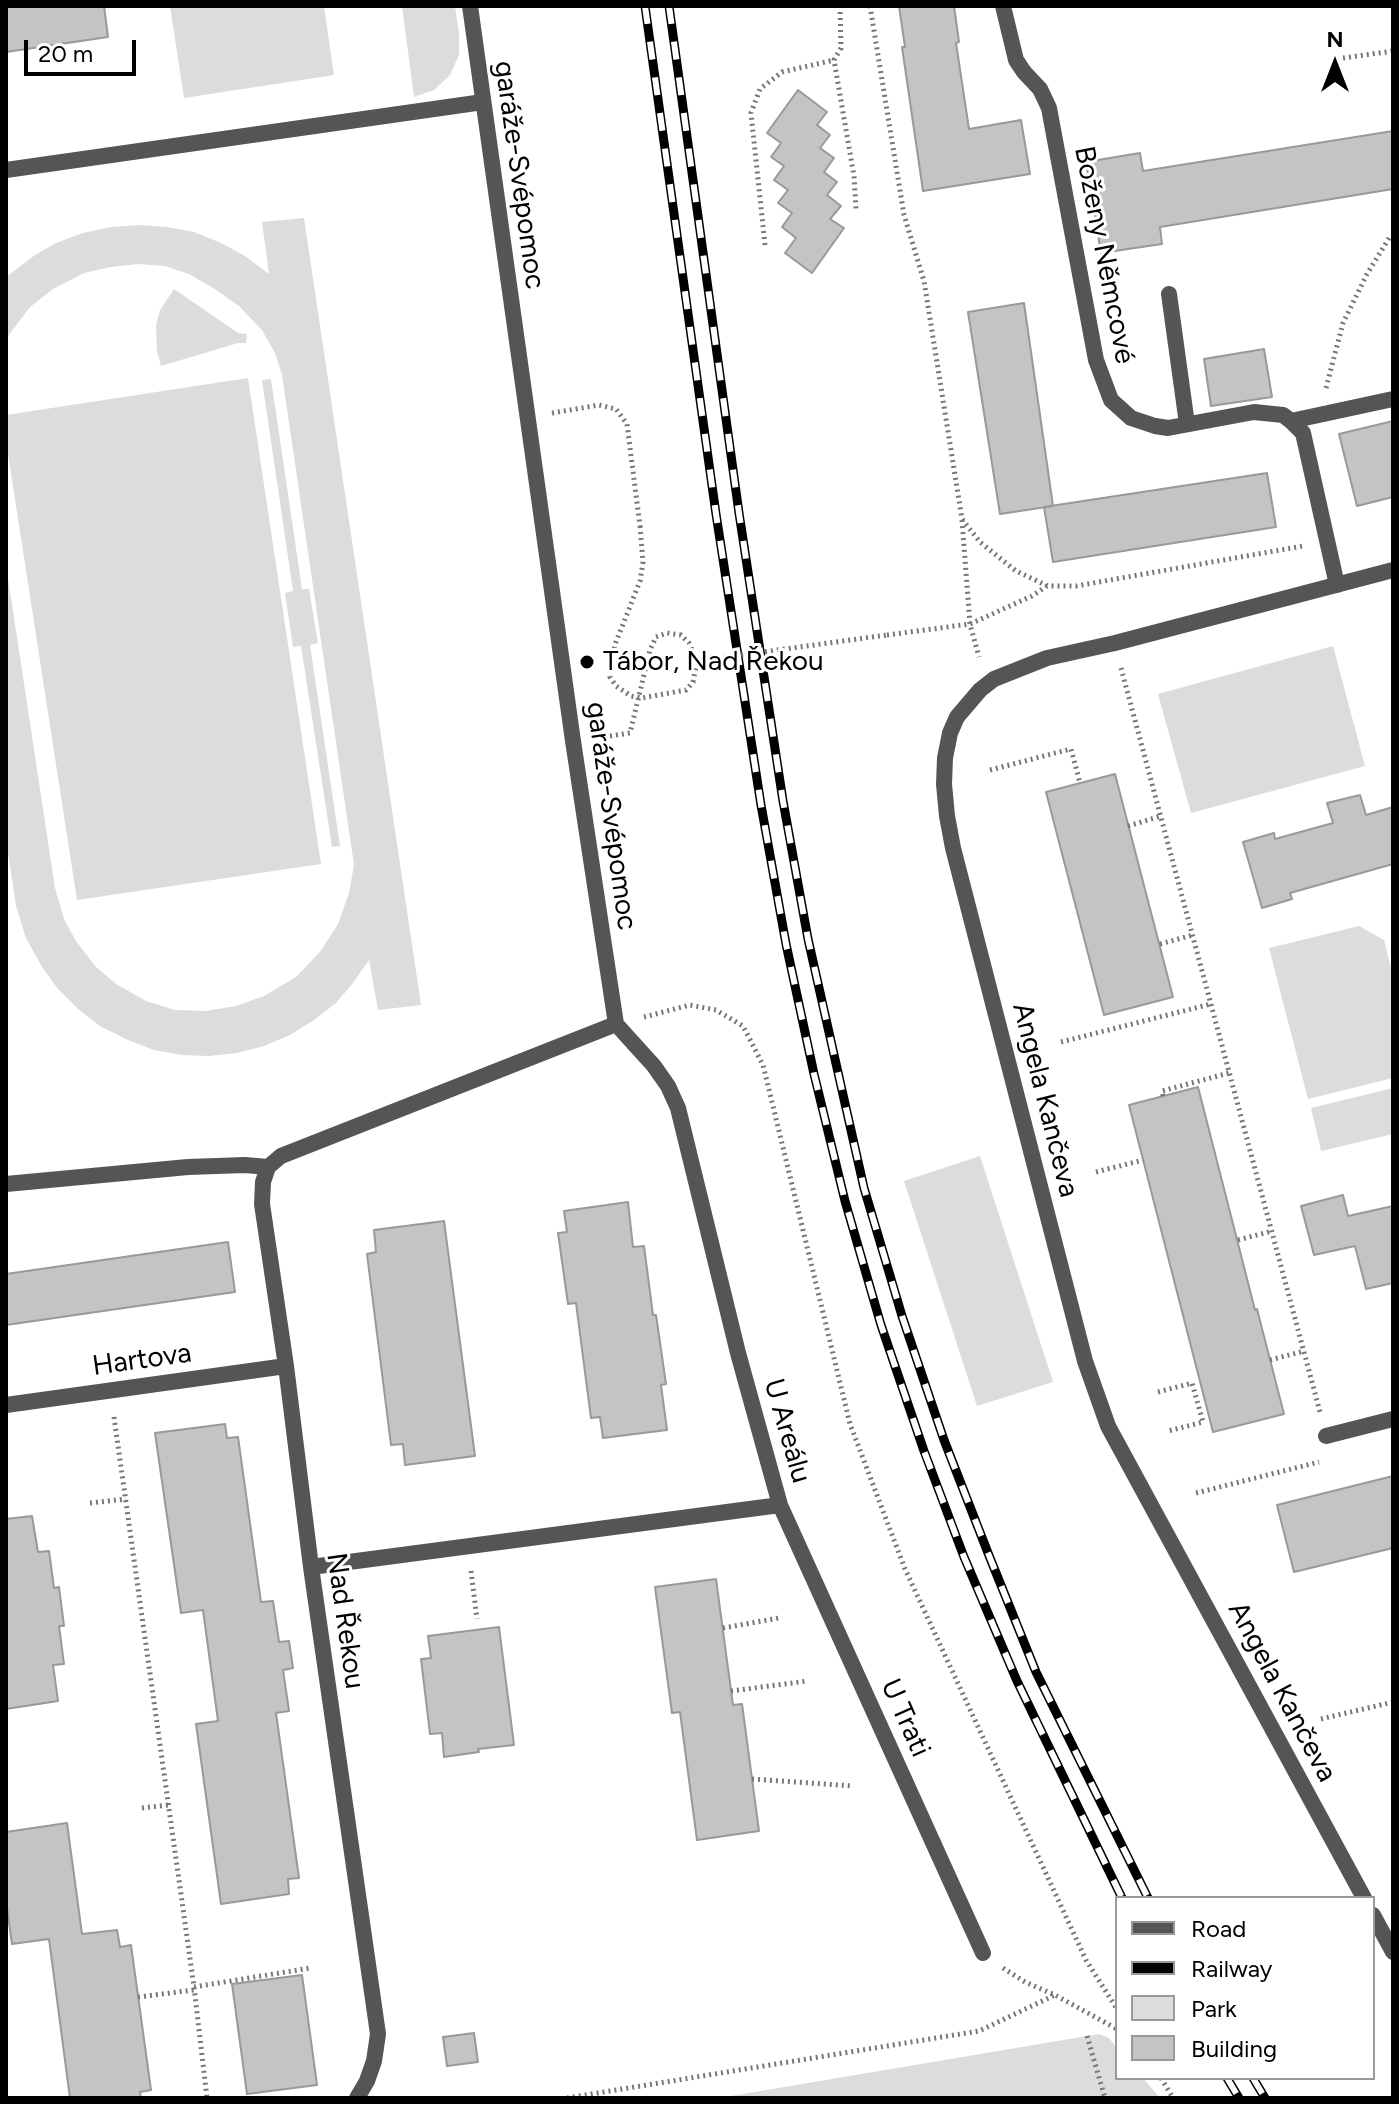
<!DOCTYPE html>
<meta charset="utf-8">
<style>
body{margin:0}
#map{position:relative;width:1399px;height:2104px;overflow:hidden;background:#fff;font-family:Figtree,sans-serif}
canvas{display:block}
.frame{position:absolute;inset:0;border:8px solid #000;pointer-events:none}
.legend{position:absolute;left:1115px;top:1896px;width:260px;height:184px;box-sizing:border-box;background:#fff;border:2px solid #999;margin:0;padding:10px 14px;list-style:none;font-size:24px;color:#000}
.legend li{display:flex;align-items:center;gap:16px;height:40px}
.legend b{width:40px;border:2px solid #999}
.north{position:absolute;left:1295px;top:24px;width:80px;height:80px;-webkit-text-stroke:6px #fff;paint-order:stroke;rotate:0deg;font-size:22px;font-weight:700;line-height:32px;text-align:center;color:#000}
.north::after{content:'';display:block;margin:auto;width:28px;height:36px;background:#000;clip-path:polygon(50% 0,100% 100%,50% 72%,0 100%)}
.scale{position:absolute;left:24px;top:40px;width:112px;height:36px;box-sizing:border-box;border:4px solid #000;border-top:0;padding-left:10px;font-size:24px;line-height:28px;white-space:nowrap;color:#000;-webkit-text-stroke:6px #fff;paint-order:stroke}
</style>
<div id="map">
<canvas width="1399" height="2104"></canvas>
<div class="frame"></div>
<ul class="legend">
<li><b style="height:10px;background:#555"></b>Road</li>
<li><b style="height:10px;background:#000"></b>Railway</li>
<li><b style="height:22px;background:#dcdcdc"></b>Park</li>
<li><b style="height:22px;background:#c4c4c4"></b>Building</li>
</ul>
<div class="north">N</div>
<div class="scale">20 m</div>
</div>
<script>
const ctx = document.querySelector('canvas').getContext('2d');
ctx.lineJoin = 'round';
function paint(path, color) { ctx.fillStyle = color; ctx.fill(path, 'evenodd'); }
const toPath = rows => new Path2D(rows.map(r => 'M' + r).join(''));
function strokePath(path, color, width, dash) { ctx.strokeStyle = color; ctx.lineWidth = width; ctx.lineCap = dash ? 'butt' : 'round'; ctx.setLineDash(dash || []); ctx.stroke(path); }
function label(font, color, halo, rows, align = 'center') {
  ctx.font = font + ' Figtree,sans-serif'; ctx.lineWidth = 6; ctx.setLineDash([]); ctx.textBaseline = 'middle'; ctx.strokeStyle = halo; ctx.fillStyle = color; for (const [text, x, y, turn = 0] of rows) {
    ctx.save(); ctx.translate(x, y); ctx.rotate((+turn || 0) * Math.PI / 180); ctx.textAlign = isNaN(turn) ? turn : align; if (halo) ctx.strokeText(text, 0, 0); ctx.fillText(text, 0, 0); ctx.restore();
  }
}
const green = toPath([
 [170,6,324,6,334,75,184,98],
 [402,6,455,6,459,33,459,55,450,75,434,90,414,97],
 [304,218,421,1005,378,1010,369,960,353,983,336,1003,314,1020,290,1035,264,1046,237,1053,209,1056,182,1055,154,1050,128,1040,100,1026,78,1009,58,989,42,967,26,938,16,906,6,839,6,565,55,888,64,919,76,941,95,966,116,984,146,1001,175,1010,206,1011,236,1006,264,996,296,977,320,952,338,924,349,893,354,865,282,375,275,353,262,330,239,306,215,289,189,274,165,266,138,264,111,267,84,273,53,289,30,307,6,339,6,277,35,255,56,243,83,233,111,227,139,225,167,227,194,232,221,243,245,256,269,274,262,222],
 [174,289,238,333,247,334,246,343,238,343,161,366,157,351,156,325,160,310],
 [248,378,321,864,77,900,6,441,6,415],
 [271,379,302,589,309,589,318,643,310,645,340,846,332,847,301,646,293,647,285,593,293,591,262,380],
 [1333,646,1365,766,1191,813,1158,694],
 [1359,926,1384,940,1393,976,1393,1078,1308,1099,1269,948],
 [1393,1088,1393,1134,1321,1151,1311,1108],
 [980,1156,1053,1382,977,1406,904,1181],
 [1099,2034,1109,2038,1117,2048,1117,2078,1143,2078,1160,2098,719,2098]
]);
const building = toPath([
 [6,6,104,6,108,37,6,52,6,6],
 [899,6,954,6,959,42,956,43,969,129,1021,120,1030,174,923,191,902,47,905,47,899,6],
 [798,90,827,112,817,125,830,135,820,148,834,158,824,172,837,182,827,195,841,206,830,219,844,228,812,273,785,253,796,238,782,227,792,213,778,203,788,190,774,180,784,166,771,157,781,143,767,133,798,90],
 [1393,131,1393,189,1160,227,1162,244,1101,253,1086,162,1140,153,1143,171,1393,131],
 [1024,303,1053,506,1000,514,968,312,1024,303],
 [1264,349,1272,397,1211,406,1204,359,1264,349],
 [1393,421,1393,497,1357,506,1339,434,1393,421],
 [1267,473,1276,527,1053,562,1044,507,1267,473],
 [1115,774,1173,997,1104,1015,1046,792,1115,774],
 [1360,795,1366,815,1393,807,1393,864,1290,893,1292,899,1262,908,1243,842,1274,833,1275,839,1333,823,1327,803,1360,795],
 [1198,1087,1255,1310,1257,1309,1284,1414,1213,1432,1129,1105,1198,1087],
 [1343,1195,1348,1216,1393,1206,1393,1283,1366,1289,1355,1246,1314,1255,1301,1206,1343,1195],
 [628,1202,633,1247,644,1246,653,1315,656,1315,666,1384,661,1385,667,1430,603,1438,600,1417,591,1418,576,1303,568,1304,558,1233,567,1232,564,1211,628,1202],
 [444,1221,475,1456,405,1465,403,1444,391,1445,367,1254,376,1252,374,1230,444,1221],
 [228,1242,235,1292,6,1325,6,1274,228,1242],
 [225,1424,227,1438,238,1437,261,1602,273,1601,279,1642,289,1641,293,1668,283,1670,289,1711,276,1713,299,1878,288,1879,289,1894,221,1904,196,1724,218,1721,203,1610,181,1613,155,1433,225,1424],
 [1393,1476,1393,1548,1294,1572,1277,1505,1393,1476],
 [32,1516,38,1552,49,1551,54,1588,59,1587,64,1626,59,1626,64,1664,53,1665,58,1701,6,1709,6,1519,32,1516],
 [716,1579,733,1705,742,1704,759,1831,697,1840,680,1712,672,1713,655,1587,716,1579],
 [499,1627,514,1745,478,1749,479,1752,444,1757,442,1733,430,1734,421,1659,431,1658,428,1636,499,1627],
 [67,1823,82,1934,117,1930,120,1947,131,1945,151,2090,140,2092,141,2098,70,2098,49,1939,12,1944,6,1901,6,1832,67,1823],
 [302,1975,317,2085,247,2094,232,1984,302,1975],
 [474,2033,478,2062,447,2066,443,2037,474,2033]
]);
const path = toPath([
 [840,6,841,48,834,60,854,176,856,209],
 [870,6,904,215,924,281,962,519,980,542,1016,571,1048,586,1076,586,1303,546],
 [1343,58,1393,51],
 [765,245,751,113,760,89,782,72,834,60],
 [1326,388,1343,323,1367,274,1391,235],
 [552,413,599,405,616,409,627,424,640,526],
 [962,520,970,624,979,657],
 [887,635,970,624,1032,596,1047,586],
 [1121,668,1320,1412],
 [610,736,630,733,650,650,656,637,667,633,681,635,689,643,697,661],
 [990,770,1071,749,1080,783],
 [1128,826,1161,816],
 [1160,944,1193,935],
 [644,1017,690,1005,716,1010,743,1026,763,1065,850,1424,905,1569,1086,1960,1117,2009],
 [1061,1042,1211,1004],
 [1163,1096,1162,1091,1229,1073],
 [1096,1172,1143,1160],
 [1238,1240,1272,1231],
 [1270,1360,1304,1351],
 [1158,1392,1192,1383,1203,1422,1168,1431],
 [114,1417,194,1987,207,2098],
 [1196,1493,1319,1462],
 [90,1503,126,1499],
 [471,1571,477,1619],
 [723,1628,779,1618],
 [731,1691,807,1681],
 [1321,1719,1393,1702],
 [752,1779,853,1786],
 [142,1808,168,1805],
 [1003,1968,1025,1982,1055,1995,1117,2029],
 [194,1987,310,1968],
 [138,1997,194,1990],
 [1087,2036,1105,2098],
 [1161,2078,1173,2098],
 [567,2098,979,2031,1055,1995]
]);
const lane = toPath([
 [6,170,483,102],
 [1169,294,1187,424],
 [1291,421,1393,399]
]);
const street = toPath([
 [470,6,573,741,616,1024],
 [1003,6,1016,60,1024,72,1040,89,1049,108,1096,360,1111,400,1131,418,1155,426,1168,428,1254,412,1283,415,1291,421,1303,433,1337,585],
 [616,1024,654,1066,668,1086,678,1108,738,1353,780,1505,983,1953],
 [6,1184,188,1167,245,1165,268,1167],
 [6,1405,286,1366],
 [1326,1436,1393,1419],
 [311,1567,780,1505],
 [1364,1898,1108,1426,1085,1361,953,848,947,816,944,784,945,758,950,733,957,717,980,690,994,679,1047,658,1115,643,1393,570],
 [1373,1915,1393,1952],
 [357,2098,367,2081,374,2061,378,2034,311,1567,286,1366,262,1204,263,1182,268,1167,281,1156,616,1024]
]);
const rail = toPath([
 [645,6,716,514,761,805,786,944,814,1074,845,1201,881,1325,924,1451,964,1557,1017,1681,1122,1898],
 [669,6,739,513,783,801,808,939,864,1188,902,1316,944,1440,988,1553,1036,1672,1148,1898],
 [1227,2078,1239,2098],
 [1253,2078,1265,2098]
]);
const pathBridge = toPath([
 [640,526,643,562,640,581,616,642,610,666,610,677,616,686,631,696,642,698,686,690,693,682,697,661,887,635]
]);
const markers = [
 [587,662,8,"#000"]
];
const streetNames = [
 ["garáže-Svépomoc",519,175,82],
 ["Boženy Němcové",1104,255,79],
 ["garáže-Svépomoc",611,816,82],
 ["Angela Kančeva",1045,1100,76],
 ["Hartova",142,1360,-8],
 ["U Areálu",787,1431,74],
 ["Nad Řekou",345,1621,82],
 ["Angela Kančeva",1282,1692,62],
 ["U Trati",905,1718,66]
];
const poiNames = [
 ["Tábor, Nad Řekou",603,662]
];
paint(green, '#dcdcdc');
paint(building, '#c4c4c4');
strokePath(building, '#999', 2);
strokePath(path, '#777', 5, [2, 4]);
strokePath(lane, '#555', 16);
strokePath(street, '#555', 16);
strokePath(rail, '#000', 9);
strokePath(rail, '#fff', 6, [18]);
strokePath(pathBridge, '#777', 5, [2, 4]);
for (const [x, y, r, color] of markers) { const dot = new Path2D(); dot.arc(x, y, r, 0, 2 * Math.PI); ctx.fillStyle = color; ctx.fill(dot); strokePath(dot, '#fff', 3); }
label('28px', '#000', '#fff', streetNames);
label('28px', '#000', '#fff', poiNames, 'left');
</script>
